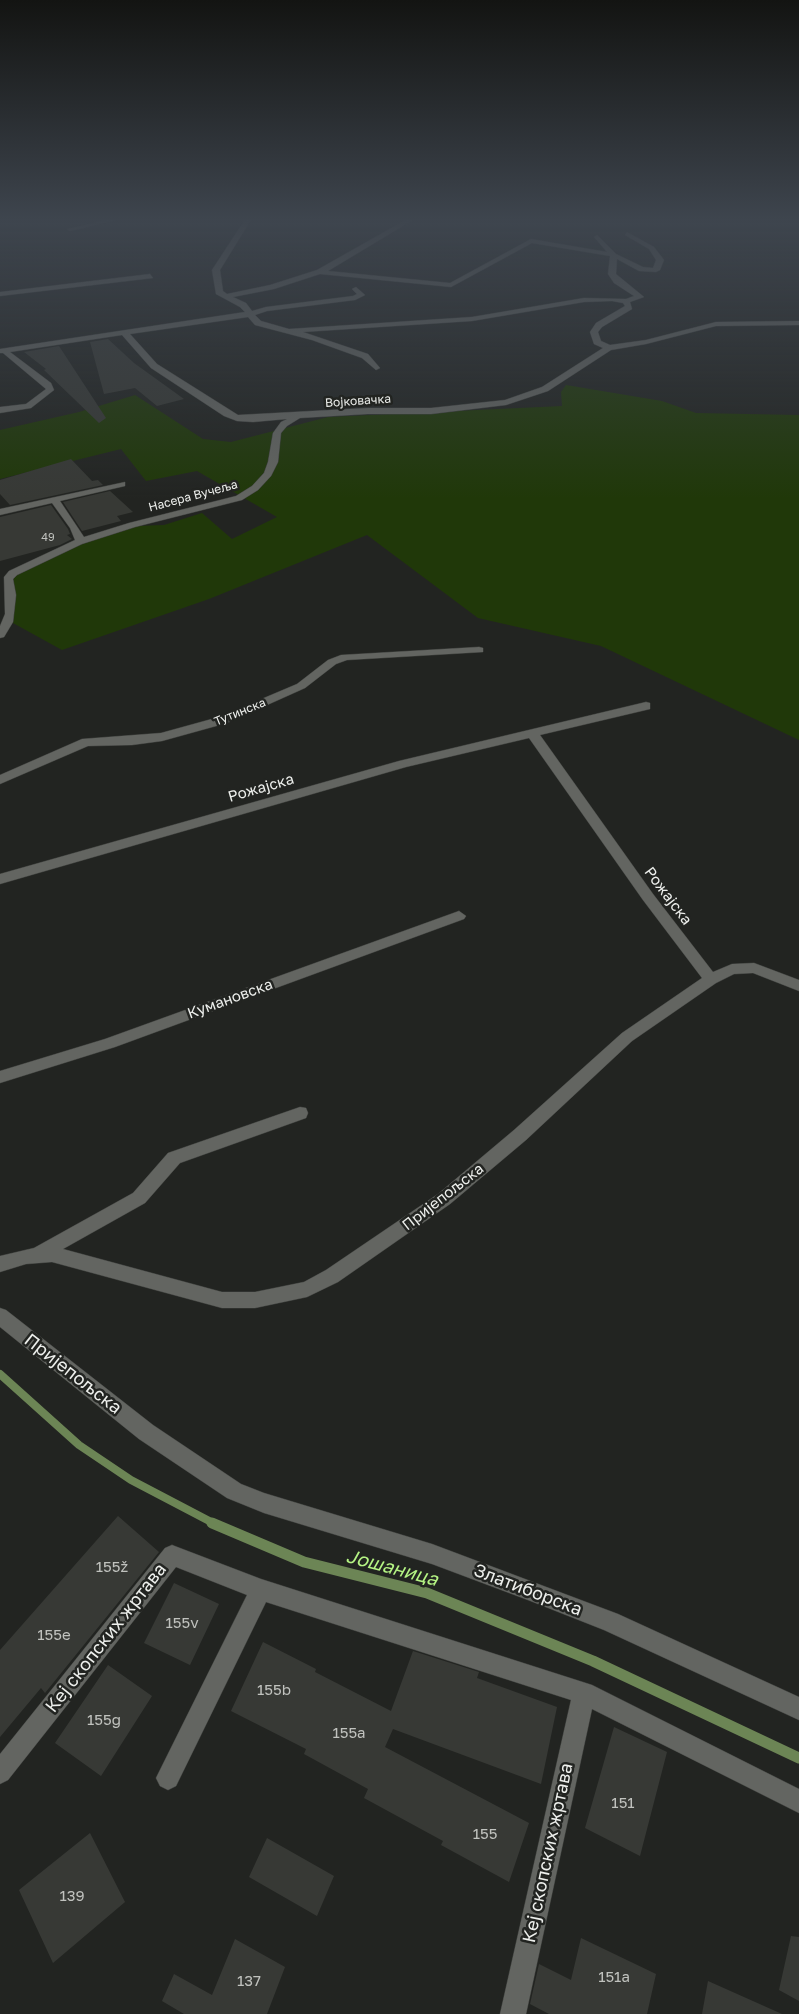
<!DOCTYPE html>
<meta charset="utf-8">
<style>
body{margin:0}
canvas{display:block;background:#222421}
</style>
<canvas width="799" height="2014"></canvas>
<script>
const ctx = document.querySelector('canvas').getContext('2d');
ctx.lineJoin = 'round';
function paint(path, color) { ctx.fillStyle = color; ctx.fill(path, 'evenodd'); }
const toPath = rows => new Path2D(rows.map(r => 'M' + r).join(''));
function strokePath(path, color, width, dash) { ctx.strokeStyle = color; ctx.lineWidth = width; ctx.lineCap = dash ? 'butt' : 'round'; ctx.setLineDash(dash || []); ctx.stroke(path); }
function label(font, color, halo, rows, align = 'center') {
  ctx.font = font + ' "Golos Text",sans-serif'; ctx.lineWidth = 5; ctx.setLineDash([]); ctx.textBaseline = 'middle'; ctx.strokeStyle = halo; ctx.fillStyle = color; for (const [text, x, y, turn = 0] of rows) {
    ctx.save(); ctx.translate(x, y); ctx.rotate((+turn || 0) * Math.PI / 180); ctx.textAlign = isNaN(turn) ? turn : align; if (halo) ctx.strokeText(text, 0, 0); ctx.fillText(text, 0, 0); ctx.restore();
  }
}
const green = toPath([
 [566,385,662,401,696,413,799,415,799,740,601,646,478,618,367,535,209,599,62,650,13,623,15,596,12,580,17,574,82,543,136,526,164,525,202,513,232,539,277,517,197,471,146,481,121,449,0,479,0,430,79,412,135,395,203,439,231,442,328,417,562,406,561,392]
]);
const streamFar1 = toPath([
 [0,1374,79,1445,131,1480,215,1524]
]);
const stream = toPath([
 [212,1523,304,1562,427,1593,593,1661,799,1758]
]);
const building = toPath([
 [108,339,134,363,184,399,157,406,135,388,104,394,90,342],
 [59,346,106,418,99,423,44,370,46,369,24,352],
 [71,459,92,481,98,480,103,485,10,505,0,494,0,480],
 [110,491,133,512,117,516,121,521,82,531,63,502],
 [51,505,68,529,70,534,67,535,72,539,60,545,0,561,0,517],
 [118,1516,159,1552,45,1693,41,1688,0,1737,0,1650],
 [174,1583,219,1604,190,1665,144,1643],
 [263,1642,316,1669,315,1672,391,1711,413,1651,479,1672,477,1678,557,1707,541,1784,393,1729,385,1747,529,1823,509,1882,441,1845,443,1841,364,1798,368,1789,304,1754,306,1749,231,1711],
 [108,1665,152,1696,101,1776,55,1743],
 [614,1727,667,1752,640,1856,585,1828],
 [90,1833,125,1902,53,1963,19,1890],
 [267,1838,334,1876,317,1916,249,1877],
 [791,1936,799,1937,799,2001,779,1990],
 [581,1938,656,1974,647,2014,549,2014,530,2004,539,1964,571,1980],
 [235,1939,285,1967,267,2014,184,2014,162,2001,174,1974,212,1995],
 [708,1981,782,2014,702,2014]
]);
const street = toPath([
 [115,218,125,218,70,231,67,229,115,218],
 [246,218,252,218,220,270,223,291,227,294,270,285,317,270,409,218,416,218,328,271,450,283,531,239,607,252,594,237,597,235,616,254,643,267,653,268,656,260,649,249,625,235,627,232,654,247,664,260,660,270,656,272,639,271,617,259,616,274,644,297,630,302,632,309,602,327,598,332,601,341,610,345,646,340,716,322,799,321,799,325,716,326,646,344,611,350,548,391,506,405,431,414,368,414,300,418,287,426,281,433,278,462,271,476,258,490,242,500,135,527,82,544,17,575,13,579,16,595,13,622,4,637,0,638,0,626,5,614,4,577,9,571,75,540,70,528,52,503,0,515,0,509,125,482,125,486,60,501,84,537,129,523,236,496,252,486,264,473,268,462,273,433,281,422,287,419,253,422,237,421,224,416,151,368,122,335,10,352,51,383,54,390,31,408,0,413,0,407,26,404,46,389,3,353,0,353,0,349,245,312,240,307,216,294,212,270,246,218],
 [532,243,610,256,608,274,614,283,634,296,626,299,584,298,472,317,289,329,261,321,255,315,267,311,355,300,365,295,356,287,352,289,357,294,353,296,266,307,252,311,246,303,233,297,274,289,320,274,451,287,532,243],
 [612,301,623,303,625,306,596,323,590,332,594,344,603,348,542,387,505,400,431,408,368,408,238,415,157,364,130,334,248,317,255,325,312,340,362,358,376,370,380,368,368,354,303,332,472,321,584,302,612,301],
 [150,274,153,278,0,296,0,292,150,274],
 [479,647,483,648,483,652,347,660,336,664,305,688,227,723,162,741,132,745,88,746,0,784,0,775,82,739,161,733,219,717,297,684,328,660,341,655,479,647],
 [646,702,650,703,650,709,540,735,653,894,713,972,732,964,754,963,799,980,799,991,753,973,734,974,716,983,632,1041,526,1140,450,1204,338,1282,307,1297,255,1308,222,1308,52,1262,26,1264,0,1272,0,1256,34,1248,133,1193,168,1153,300,1107,306,1108,308,1113,306,1118,180,1163,145,1203,63,1249,222,1292,255,1292,304,1282,326,1270,438,1194,514,1130,622,1033,702,978,643,900,529,738,406,767,0,884,0,874,399,761,646,702],
 [459,911,466,916,464,919,115,1047,0,1083,0,1071,105,1039,459,911],
 [0,1308,6,1310,153,1425,241,1484,264,1493,432,1544,618,1614,799,1697,799,1720,604,1630,528,1600,432,1564,264,1513,227,1498,139,1439,0,1327,0,1308],
 [172,1545,261,1579,592,1685,799,1789,799,1813,592,1709,526,2014,500,2014,571,1700,266,1602,176,1786,168,1790,160,1786,156,1778,247,1595,176,1567,8,1780,0,1784,0,1754,165,1548,172,1545]
]);
const farNumbernames = [
 ["49",48,538]
];
const farStreetnames = [
 ["Војковачка",358,401,-4],
 ["Насера Вучеља",193,496,-15],
 ["Тутинска",240,712,-22]
];
const streetNames = [
 ["Рожајска",261,788,-16],
 ["Рожајска",668,896,53],
 ["Кумановска",230,999,-20],
 ["Пријепољска",443,1197,-38]
];
const nearNumbernames = [
 ["155ž",112,1567],
 ["155v",182,1623],
 ["155e",54,1635],
 ["155b",274,1690],
 ["155g",104,1720],
 ["155a",349,1733],
 ["151",623,1803],
 ["155",485,1834],
 ["139",72,1896],
 ["151a",614,1977],
 ["137",249,1981]
];
const nearStreetnames = [
 ["Пријепољска",73,1374,38],
 ["Златиборска",528,1590,21],
 ["Кеј скопских жртава",106,1638,-52],
 ["Кеј скопских жртава",548,1853,-78]
];
const nearWaternames = [
 ["Јошаница",392,1568,15]
];
paint(green, '#203809');
strokePath(streamFar1, '#6c8555', 8);
strokePath(stream, '#6c8555', 11);
paint(building, '#373935');
strokePath(street, '#3d3f3c', 1);
paint(street, '#636561');
const sky = ctx.createLinearGradient(0, 0, 0, 499);
sky.addColorStop(0, '#131412');
sky.addColorStop(0.44, '#3e454e');
sky.addColorStop(1, '#3e454e00');
ctx.fillStyle = sky;
ctx.fillRect(0, 0, 799, 499);
label('11px', '#c0c2be', null, farNumbernames);
label('12px', '#edefec', '#222421', farStreetnames);
label('15px', '#edefec', '#222421', streetNames);
label('15px', '#c0c2be', null, nearNumbernames);
label('18px', '#edefec', '#222421', nearStreetnames);
label('italic 19px', '#b5f484', '#222421', nearWaternames);
</script>
